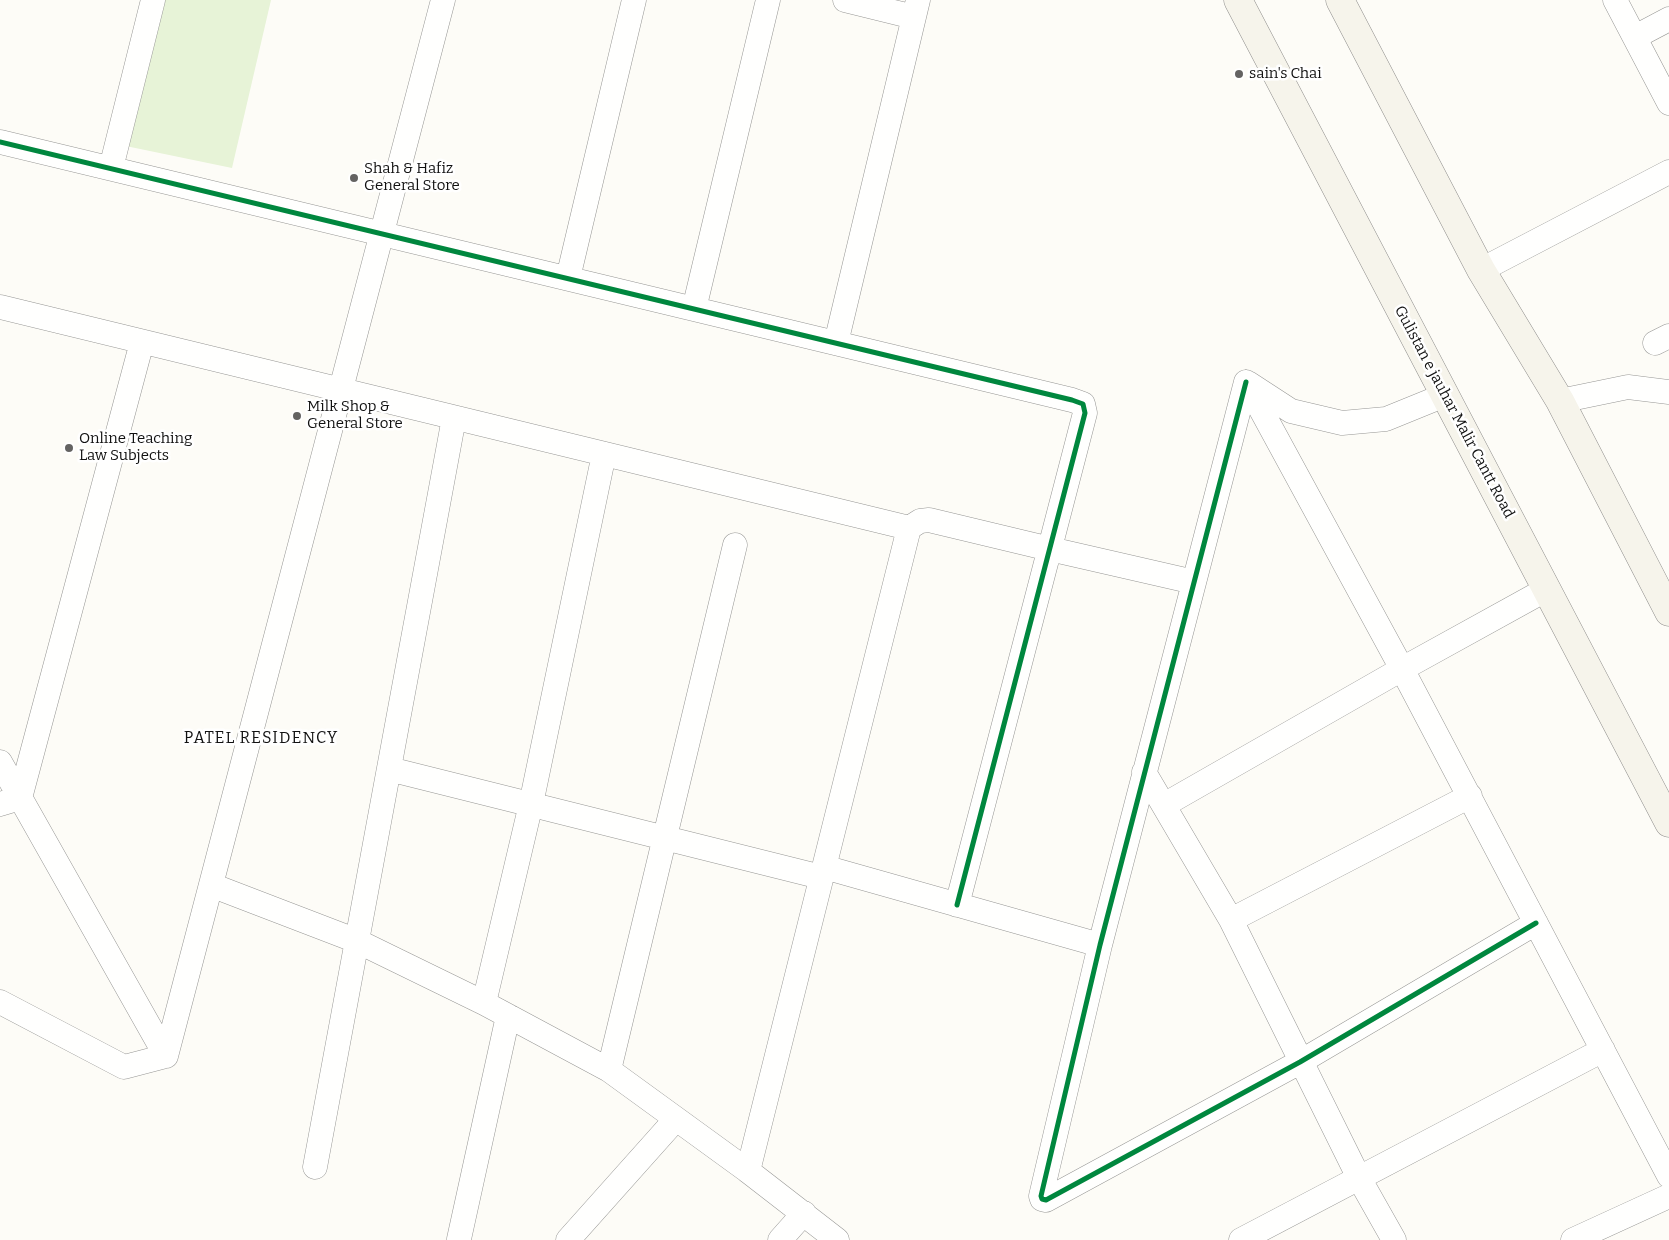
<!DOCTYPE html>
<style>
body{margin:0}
canvas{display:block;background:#fdfcf7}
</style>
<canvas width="1669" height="1240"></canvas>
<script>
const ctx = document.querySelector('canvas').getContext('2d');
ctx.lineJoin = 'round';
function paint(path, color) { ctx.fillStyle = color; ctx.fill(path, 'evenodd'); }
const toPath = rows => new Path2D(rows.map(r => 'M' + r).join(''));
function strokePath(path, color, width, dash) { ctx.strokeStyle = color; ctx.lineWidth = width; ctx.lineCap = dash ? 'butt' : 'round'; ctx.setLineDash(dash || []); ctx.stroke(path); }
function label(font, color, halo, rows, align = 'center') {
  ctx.font = font + ' Bitter,serif'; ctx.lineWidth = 5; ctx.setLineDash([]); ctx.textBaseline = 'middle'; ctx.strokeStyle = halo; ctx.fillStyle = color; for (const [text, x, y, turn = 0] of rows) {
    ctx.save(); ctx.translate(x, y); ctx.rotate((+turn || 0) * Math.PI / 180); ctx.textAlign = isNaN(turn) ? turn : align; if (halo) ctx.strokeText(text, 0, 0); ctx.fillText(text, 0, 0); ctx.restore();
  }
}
const green = toPath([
 [147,0,271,0,232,168,116,144]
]);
const street = toPath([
 [845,0,914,17],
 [1615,0,1669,103],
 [1635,37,1669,19],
 [0,142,1072,400,1083,404,1085,413,957,905],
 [111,168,153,0],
 [1481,270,1669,172],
 [568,278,634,0],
 [0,307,909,528],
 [694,309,768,0],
 [836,343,918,0],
 [1655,343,1669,336],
 [1246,382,1100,945,1041,1196,1042,1199,1046,1200,1300,1062,1536,923],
 [1246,382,1402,669,1669,1176],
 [1248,383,1291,411,1342,423,1386,419,1445,395],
 [1560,401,1628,387,1669,392],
 [0,762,166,1056],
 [389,769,821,877],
 [1144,772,1231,920,1359,1178,1394,1240],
 [0,804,20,798,142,342],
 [1164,805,1402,669,1547,589],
 [824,867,1100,945],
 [211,885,357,941,484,1003,609,1070,748,1171,837,1240],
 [1231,920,1470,796],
 [0,1002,124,1067,166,1056],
 [484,1003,531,804,604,454],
 [166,1056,443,0],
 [609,1070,735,545],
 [315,1167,454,418],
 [748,1171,909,528,920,521,929,520,1050,549,1194,582],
 [459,1239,508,1016],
 [568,1240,676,1119],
 [780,1240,804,1213],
 [1241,1240,1603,1050],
 [1573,1240,1669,1196]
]);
const secondary = toPath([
 [1238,0,1669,823],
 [1340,0,1481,270,1560,401,1669,612]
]);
const cycleway = toPath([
 [0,142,1072,400,1083,404,1085,413,957,905],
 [1246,382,1100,945,1041,1196,1042,1199,1046,1200,1300,1062,1536,923]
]);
const markers = [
 [1239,74,5,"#646362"],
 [354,178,5,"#646362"],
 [297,416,5,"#646362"],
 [69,448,5,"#646362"]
];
const poiNames = [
 ["sain's Chai",1249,74],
 ["Shah & Hafiz",364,169],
 ["General Store",364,186],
 ["Milk Shop &",307,407],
 ["General Store",307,424],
 ["Online Teaching",79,439],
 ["Law Subjects",79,456]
];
const streetNames = [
 ["Gulistan e jauhar Malir Cantt Road",1454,412,62]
];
const neighbourhoodNames = [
 ["PATEL RESIDENCY",261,739]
];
paint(green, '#e7f3d7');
strokePath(street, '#979795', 25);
strokePath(secondary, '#8e8d8b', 29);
strokePath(street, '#fffffe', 24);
strokePath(secondary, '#f6f4eb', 28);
strokePath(cycleway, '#00873e', 5);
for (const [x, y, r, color] of markers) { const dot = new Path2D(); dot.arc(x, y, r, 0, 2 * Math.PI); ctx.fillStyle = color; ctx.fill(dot); strokePath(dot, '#fff', 2); }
label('15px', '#111', '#fff', poiNames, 'left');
label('15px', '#111', '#fff', streetNames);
ctx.letterSpacing = '1px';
label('16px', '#111', '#fff', neighbourhoodNames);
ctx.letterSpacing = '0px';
</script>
